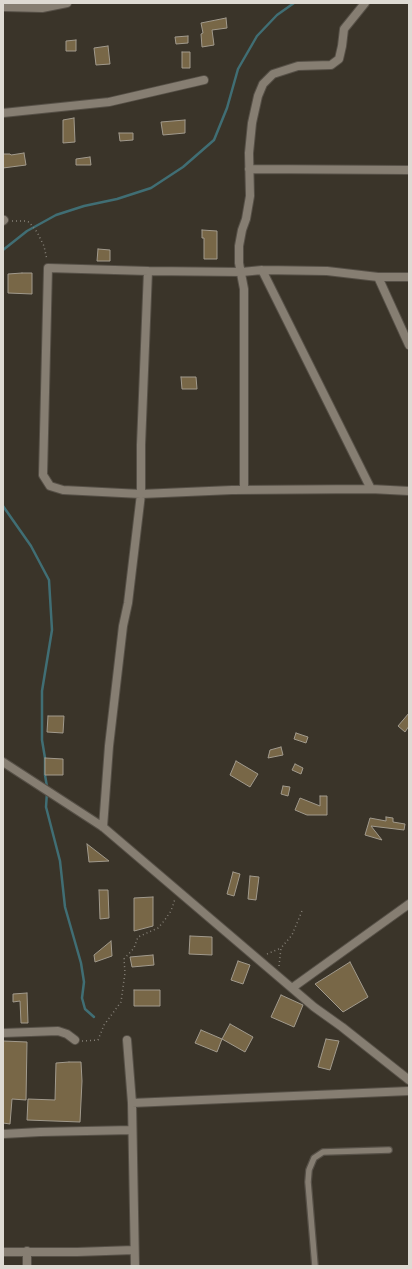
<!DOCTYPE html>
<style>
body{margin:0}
#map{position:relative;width:412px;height:1269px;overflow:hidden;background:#3a3429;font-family:"Roboto Serif",serif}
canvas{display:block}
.frame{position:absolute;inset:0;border:4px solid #dedad3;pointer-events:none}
</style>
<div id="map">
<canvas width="412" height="1269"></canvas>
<div class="frame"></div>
</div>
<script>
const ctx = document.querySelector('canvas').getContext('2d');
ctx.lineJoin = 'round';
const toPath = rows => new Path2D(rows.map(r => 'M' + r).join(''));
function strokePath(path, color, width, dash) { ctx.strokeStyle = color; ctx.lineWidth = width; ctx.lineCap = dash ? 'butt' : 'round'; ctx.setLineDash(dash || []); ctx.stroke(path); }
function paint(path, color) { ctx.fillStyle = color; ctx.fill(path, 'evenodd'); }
const stream = toPath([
 [3,250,27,231,56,215,84,206,117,199,151,188,183,167,214,140,227,108,238,69,257,36,277,15,294,3],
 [3,506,31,546,49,580,52,630,42,691,42,740,45,758,45,775,47,787],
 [47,792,46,807,60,861,65,907,81,963,84,982,82,998,85,1009,94,1017]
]);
const building = toPath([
 [226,18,227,28,212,30,214,45,202,47,201,34,203,33,201,23,226,18],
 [188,36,188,43,176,44,175,37,188,36],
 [76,40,76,51,66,51,66,41,76,40],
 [108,46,110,64,96,65,94,48,108,46],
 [182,52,190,52,190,68,182,68,182,52],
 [74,118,75,142,63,143,63,120,74,118],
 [185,120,185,133,163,135,161,122,185,120],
 [119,133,133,133,133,140,120,141,119,133],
 [24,153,26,165,3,168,3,154,10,154,11,155,24,153],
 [90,157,91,165,76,165,76,159,90,157],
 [202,230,217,231,217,259,204,259,204,238,202,238,202,230],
 [98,249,110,250,110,261,97,261,98,249],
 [22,273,32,273,32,294,8,293,8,274,22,273],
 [181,377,196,377,197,389,182,389,181,377],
 [409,713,409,726,405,732,398,726,409,713],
 [48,716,64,716,63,733,47,732,48,716],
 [296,733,308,737,306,743,294,739,296,733],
 [281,747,283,755,268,758,270,750,281,747],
 [45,758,63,759,63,775,45,775,45,758],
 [236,761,258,774,250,787,230,775,236,761],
 [295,764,303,768,301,774,292,770,295,764],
 [283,786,290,787,288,796,281,794,283,786],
 [320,796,327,796,327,815,307,815,295,810,300,798,320,806,320,796],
 [386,817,393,818,393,822,405,824,404,830,371,826,382,840,365,835,370,818,386,821,386,817],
 [87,844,109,861,89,862,87,844],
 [233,872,240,874,234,896,227,894,233,872],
 [250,876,259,877,256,900,248,899,250,876],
 [99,890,108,890,109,918,100,919,99,890],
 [153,897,153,926,134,931,134,898,153,897],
 [190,936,212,937,212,955,189,954,190,936],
 [111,941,112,956,95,962,94,955,111,941],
 [153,955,154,965,132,967,130,957,153,955],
 [238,961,250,965,243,984,231,980,238,961],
 [350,962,368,997,343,1012,315,984,350,962],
 [134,990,160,990,160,1006,134,1006,134,990],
 [27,993,28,1023,21,1023,20,1001,13,1002,13,994,27,993],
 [281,995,303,1005,294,1027,271,1017,281,995],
 [230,1024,253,1037,245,1052,222,1039,230,1024],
 [201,1030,222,1039,217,1052,195,1043,201,1030],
 [326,1039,339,1041,330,1070,318,1067,326,1039],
 [3,1041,27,1042,26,1100,12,1099,10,1124,3,1123,3,1041],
 [69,1062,81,1062,82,1081,80,1122,27,1120,28,1099,55,1100,56,1063,69,1062]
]);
const path = toPath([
 [12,221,25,221,29,222,37,232,44,246,47,260],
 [267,954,281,948],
 [279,966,281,948,292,935,302,911],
 [82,1041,98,1040,104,1025,121,1002,125,973,124,959,134,948,138,937,158,928,164,921,171,911,175,899]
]);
const lane = toPath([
 [315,1266,308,1182,309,1170,314,1158,323,1152,389,1150]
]);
const street = toPath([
 [3,7,42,8,67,3],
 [3,113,109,102,204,80],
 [249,169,409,170],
 [3,221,4,220],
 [262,270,327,271,378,277,409,345],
 [378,277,409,277],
 [371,489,262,270,242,272,148,271,48,268,43,475,50,486,63,490,141,494,232,490,371,489,409,491],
 [244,490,244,289,239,263,239,246,242,230,246,219,250,196,249,153,252,123,258,96,263,84,273,74,298,66,331,65,339,59,342,46,344,29,365,3],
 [3,762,103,827,314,1007,342,1027,409,1080],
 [103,827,109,746,123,626,128,603,141,494,141,445,148,271],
 [292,988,409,904],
 [3,1033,58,1031,67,1034,75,1040],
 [127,1040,132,1103,135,1266],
 [132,1103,409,1091],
 [3,1134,40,1132,132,1130],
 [27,1251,27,1266],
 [3,1252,77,1252,134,1250]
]);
strokePath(stream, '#406e74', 2.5);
paint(building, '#786747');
strokePath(building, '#a19a8d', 1);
strokePath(lane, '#565047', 8);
strokePath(street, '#565047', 10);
strokePath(path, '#847f76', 1.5, [1, 3]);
strokePath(lane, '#867e72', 5.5);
strokePath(street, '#867e72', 8);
</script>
